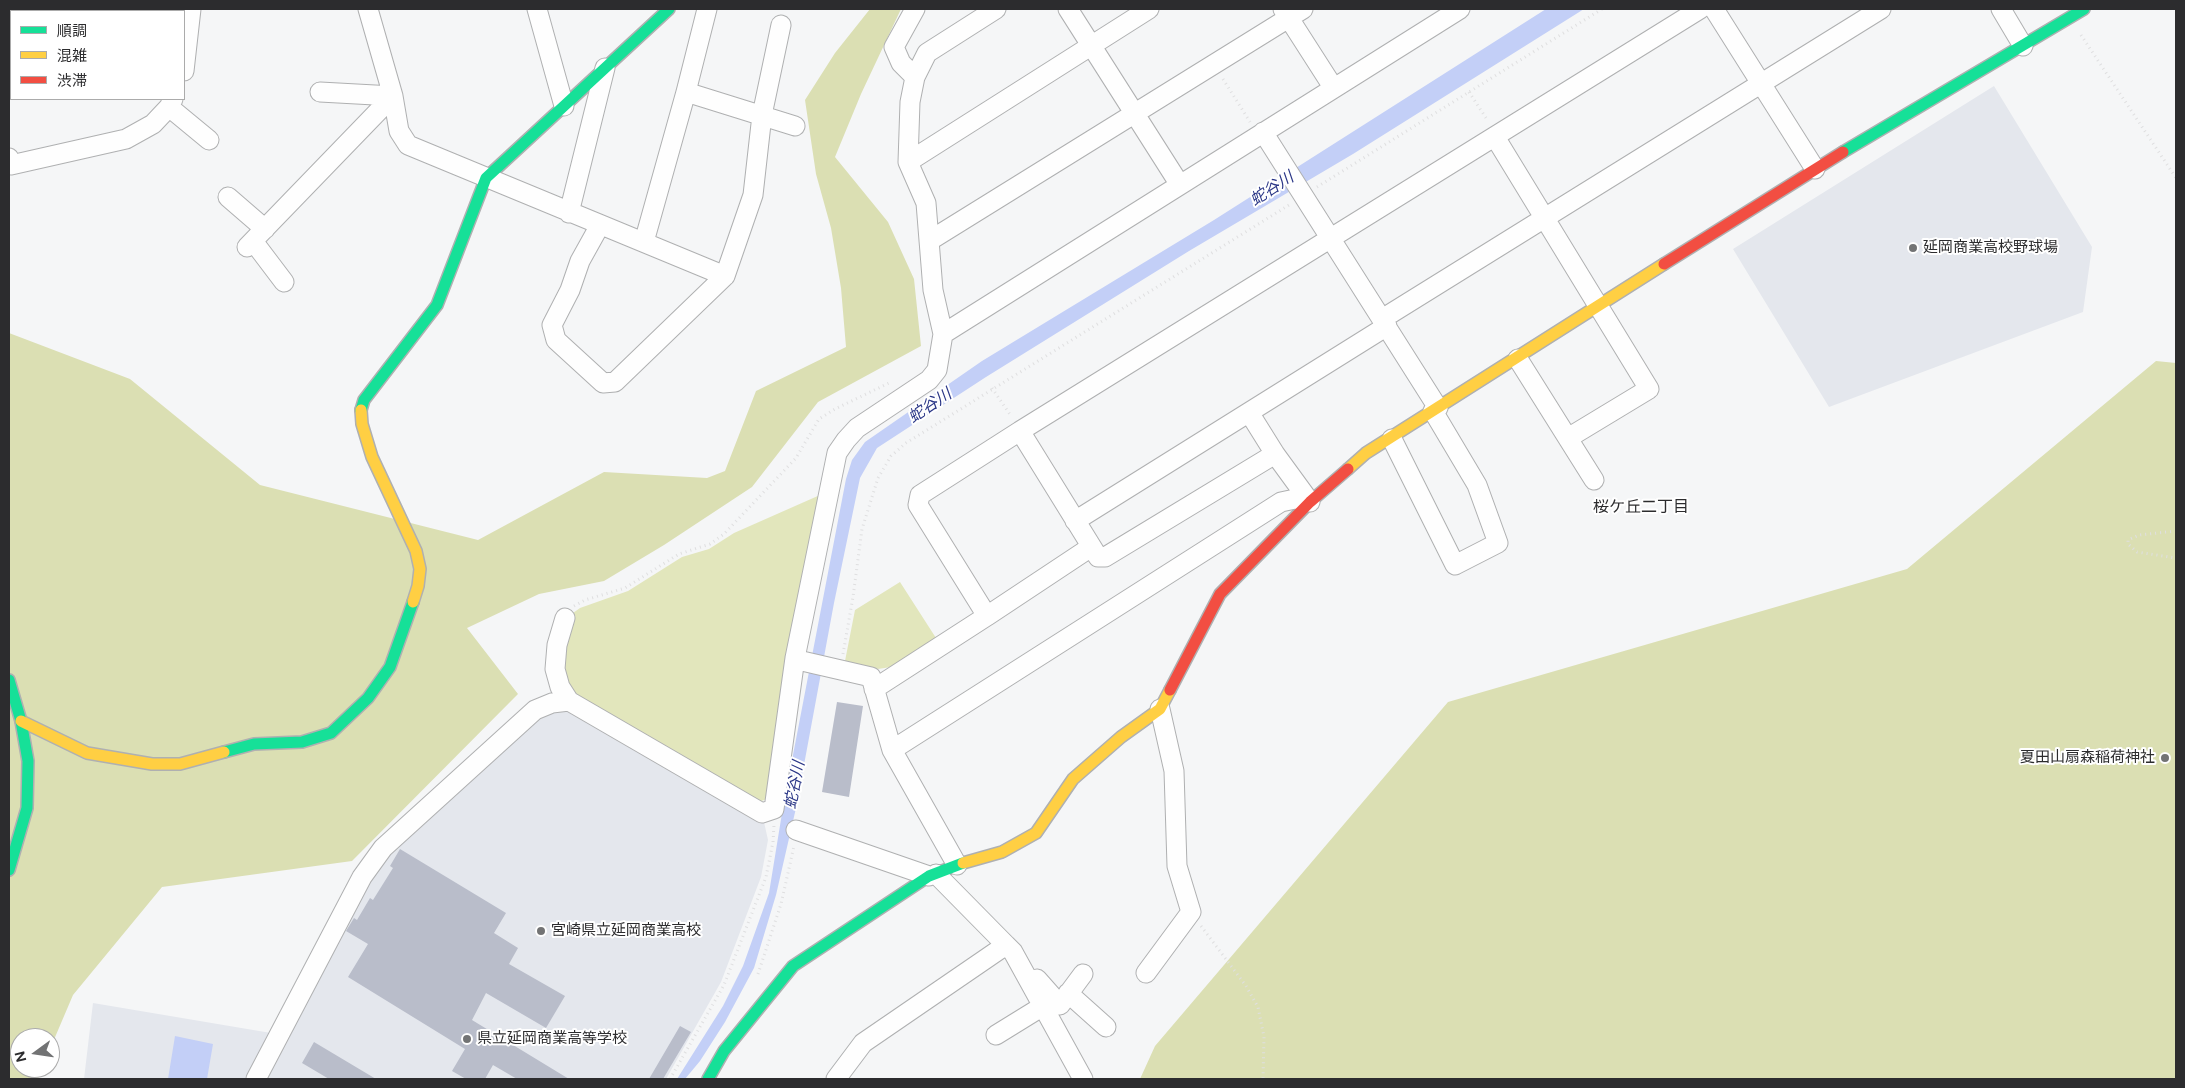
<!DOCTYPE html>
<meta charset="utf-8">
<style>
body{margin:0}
#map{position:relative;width:2185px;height:1088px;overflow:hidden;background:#f5f6f7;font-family:Figtree,"Noto Sans JP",sans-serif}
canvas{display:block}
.frame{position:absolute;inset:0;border:10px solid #2c2c2e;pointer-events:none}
.legend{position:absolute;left:10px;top:10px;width:175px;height:90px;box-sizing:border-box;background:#fff;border:1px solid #ababab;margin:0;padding:6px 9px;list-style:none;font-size:15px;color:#2c2c2e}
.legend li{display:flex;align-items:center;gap:10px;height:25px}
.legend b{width:25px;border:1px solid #ababab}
.north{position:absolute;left:10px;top:1028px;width:50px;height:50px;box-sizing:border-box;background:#fff;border:1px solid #ababab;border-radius:50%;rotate:256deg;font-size:14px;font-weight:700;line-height:20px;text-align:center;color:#2c2c2e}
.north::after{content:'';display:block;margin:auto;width:18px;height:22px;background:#727374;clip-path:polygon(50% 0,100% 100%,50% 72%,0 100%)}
</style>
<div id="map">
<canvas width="2185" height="1088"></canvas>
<div class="frame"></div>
<ul class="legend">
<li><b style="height:6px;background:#16e098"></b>順調</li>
<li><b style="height:6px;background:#ffcf43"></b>混雑</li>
<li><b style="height:6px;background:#f24e42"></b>渋滞</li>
</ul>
<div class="north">N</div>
</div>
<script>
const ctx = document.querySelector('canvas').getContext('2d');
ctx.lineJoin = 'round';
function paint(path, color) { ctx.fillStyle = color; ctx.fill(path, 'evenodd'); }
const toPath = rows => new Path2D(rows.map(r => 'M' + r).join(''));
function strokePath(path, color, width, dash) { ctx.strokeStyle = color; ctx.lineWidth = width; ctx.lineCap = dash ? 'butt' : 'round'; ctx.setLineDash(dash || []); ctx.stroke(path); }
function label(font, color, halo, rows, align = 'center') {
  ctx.font = font + ' Figtree,"Noto Sans JP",sans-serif'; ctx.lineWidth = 4; ctx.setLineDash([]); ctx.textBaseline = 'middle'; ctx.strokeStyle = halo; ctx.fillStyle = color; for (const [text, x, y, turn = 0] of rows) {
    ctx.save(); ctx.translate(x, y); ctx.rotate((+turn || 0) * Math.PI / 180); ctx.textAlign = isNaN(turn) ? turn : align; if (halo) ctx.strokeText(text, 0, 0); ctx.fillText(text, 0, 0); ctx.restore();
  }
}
const built = toPath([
 [1994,86,2092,247,2083,312,1829,407,1733,249],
 [570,708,764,822,768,840,761,877,721,982,666,1079,262,1079,368,881,388,852,538,717,548,711],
 [93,1003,271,1033,249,1079,84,1079]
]);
const green = toPath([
 [820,495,767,799,756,803,569,695,561,665,563,645,573,613,580,608,628,591,682,557,709,549,734,533],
 [900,582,936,638,891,667,878,669,845,661,855,610]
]);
const forest = toPath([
 [870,9,901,9,861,94,835,157,888,222,914,279,921,346,818,402,752,487,664,545,604,581,539,594,467,628,518,694,352,861,162,887,73,995,50,1049,50,1038,20,1038,20,1068,42,1068,38,1079,9,1079,9,333,130,379,260,485,478,540,604,472,707,478,725,471,756,391,846,347,841,288,831,228,816,174,805,100,835,53],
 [2156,361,2176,363,2176,1079,1140,1079,1155,1046,1448,702,1907,569]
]);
const water = toPath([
 [1546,9,1584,9,1353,154,1189,251,986,377,877,448,860,478,834,603,796,808,776,895,754,968,725,1022,700,1061,685,1079,677,1079,723,1006,743,966,769,893,783,807,846,479,852,460,865,442,982,361,1214,220],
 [175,1036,213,1044,207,1079,168,1079]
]);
const building = toPath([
 [837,702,863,706,849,797,822,792],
 [400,849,506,913,494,933,518,948,509,964,565,996,546,1028,486,993,472,1020,569,1079,517,1079,493,1065,485,1079,466,1079,452,1071,465,1049,348,977,368,944,346,931,354,918,357,920,370,898,373,900,393,868,390,866],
 [680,1026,691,1032,663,1079,649,1079],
 [314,1042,376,1079,329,1079,302,1063]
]);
const path = toPath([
 [2081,35,2176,178],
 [1223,79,1250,122],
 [1469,92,1488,121],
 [1317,187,1602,9],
 [992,388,1011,416],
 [2176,531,2139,535,2128,540,2128,544,2137,552,2176,558],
 [574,606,585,600,625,588,679,554,710,544,724,534,796,458,819,419,835,409,891,382],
 [843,654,853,597,862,529,878,478,891,456,906,443,1289,205],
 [1201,926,1246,986,1258,1007,1264,1037,1263,1079],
 [758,974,781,904,794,846],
 [670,1079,724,985,766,877,773,842,774,825]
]);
const street = toPath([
 [368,9,393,96,399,131,408,145,725,276],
 [537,9,564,106],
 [1068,9,1180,185],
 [1149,9,908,162,926,203,933,290,943,334,1460,9],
 [1283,9,1333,87],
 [1714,9,1815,169],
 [2001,9,2023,46],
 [184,71,191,9],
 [915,77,901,63,894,47,915,9],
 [320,92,393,96],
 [686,92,795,126],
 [169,107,209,140],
 [1263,132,1438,408],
 [1495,137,1649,389,1568,438],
 [9,158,11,165,126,139,153,124,169,107,173,99],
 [908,162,910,102,915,77,927,53,996,9],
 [228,197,265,229],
 [569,213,605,68],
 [600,225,580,261,570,290,552,325,556,340,603,383,615,382,725,276,753,195,762,115,781,25],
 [253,241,284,282],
 [929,241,1303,9],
 [644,242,686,92,707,9],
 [247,247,393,96],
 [1382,319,1881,9],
 [1518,359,1594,480],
 [1250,414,1275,454,1310,502],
 [1020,431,1700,9],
 [1392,439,1455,565,1498,543,1477,485,1433,411],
 [1075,521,1387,326],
 [1091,547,987,616,918,505,920,495,1020,431,1098,557,1105,557,1275,454],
 [565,618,557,645,555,669,560,687,569,701,762,813,774,809,795,658,837,453,846,440,857,428,929,380,937,370,943,334],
 [795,658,802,661,871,677,892,750,957,865],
 [874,689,987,616],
 [892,750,1281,502,1295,499,1310,502],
 [796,830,929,876],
 [1006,945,1013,952,1083,1079],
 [1146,973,1191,912,1177,866,1174,771,1160,709],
 [1037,979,1060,1005,1083,974],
 [1068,993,1106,1027],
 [996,1035,1043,1006],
 [256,1079,362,877,383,848,535,710,552,703,569,701],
 [836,1079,863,1043,1006,945,936,874]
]);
const fast = toPath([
 [1843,152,2084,9],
 [361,410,364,400,437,305,486,178,669,9],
 [9,680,21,721,28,761,27,808,9,870],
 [224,752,254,744,302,742,331,733,368,698,390,667,413,602],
 [708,1079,724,1051,793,966,929,876,963,863]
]);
const slow = toPath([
 [361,410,362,424,372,457,416,551,420,569,418,586,413,602],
 [1348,469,1366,453,1664,264],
 [21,721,87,753,152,764,180,764,224,752],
 [963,863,1002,852,1036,833,1073,779,1121,737,1160,709,1170,690]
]);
const jam = toPath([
 [1664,264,1843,152],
 [1170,690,1220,594,1310,502,1348,469]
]);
const markers = [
 [1913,248,5,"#727374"],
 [2165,758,5,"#727374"],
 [541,931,5,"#727374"],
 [467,1039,5,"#727374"]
];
const poiNames = [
 ["延岡商業高校野球場",1923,248],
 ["夏田山扇森稲荷神社",2155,758,"right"],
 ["宮崎県立延岡商業高校",551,931],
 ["県立延岡商業高等学校",477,1039]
];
const waterNames = [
 ["蛇谷川",1272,189,-33],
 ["蛇谷川",930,406,-34],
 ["蛇谷川",795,785,-79]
];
const neighbourhoodNames = [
 ["桜ケ丘二丁目",1641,507]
];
paint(built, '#e4e7ed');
paint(green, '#e2e6bc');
paint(forest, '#dbdfb3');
paint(water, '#c3cff7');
paint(building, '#b9bdca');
strokePath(street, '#afb0b1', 21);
strokePath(fast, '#afb0b1', 14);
strokePath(slow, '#afb0b1', 14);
strokePath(jam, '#afb0b1', 14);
strokePath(path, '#dfdfe0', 3, [1, 4]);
strokePath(street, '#fefefe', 19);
strokePath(fast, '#16e098', 11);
strokePath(slow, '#ffcf43', 11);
strokePath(jam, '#f24e42', 11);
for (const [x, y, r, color] of markers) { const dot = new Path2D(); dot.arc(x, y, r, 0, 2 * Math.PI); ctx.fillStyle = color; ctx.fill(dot); strokePath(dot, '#fff', 2); }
label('15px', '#2c2c2e', '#fff', poiNames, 'left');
label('italic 16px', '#2b3787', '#fff', waterNames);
label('16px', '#2c2c2e', '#fff', neighbourhoodNames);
</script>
